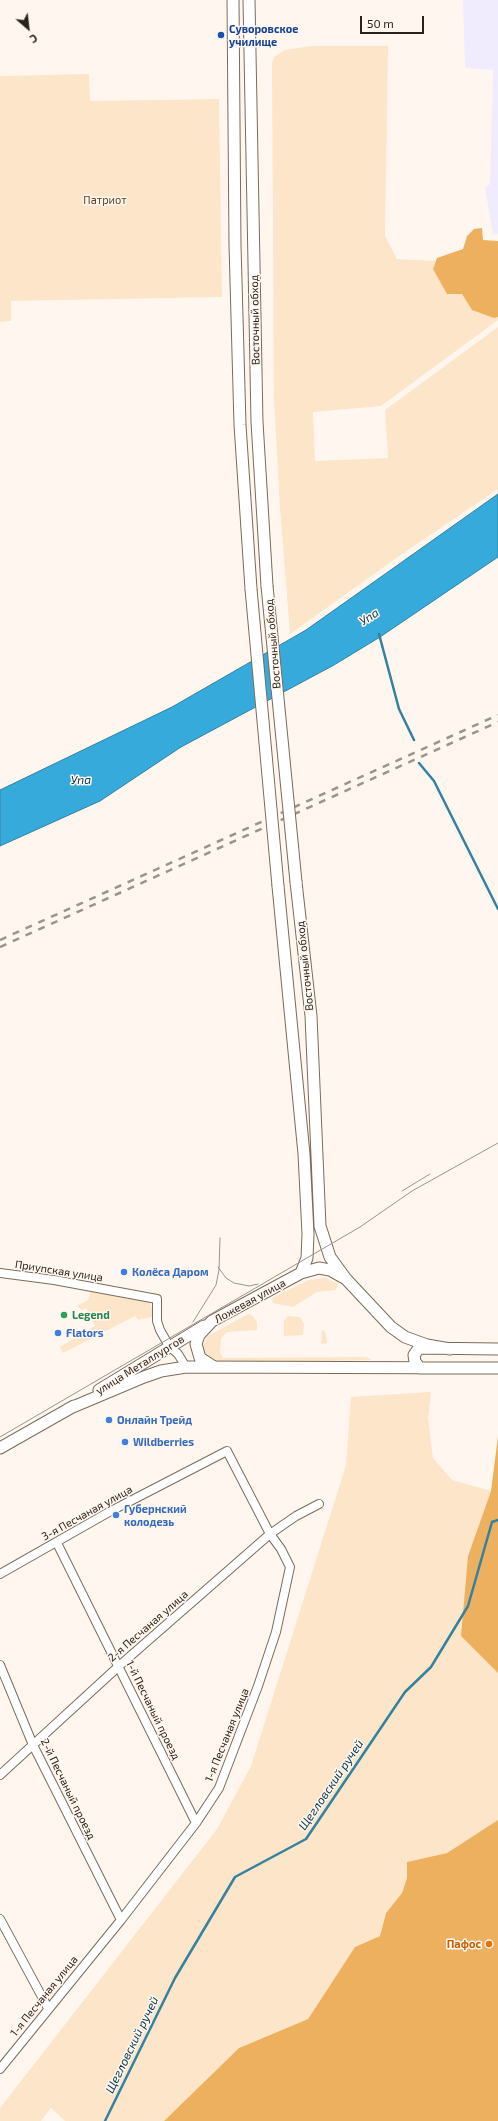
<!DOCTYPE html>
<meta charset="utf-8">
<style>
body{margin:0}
#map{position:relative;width:498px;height:2121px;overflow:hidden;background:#fff7ef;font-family:"Exo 2",sans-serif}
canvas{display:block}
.north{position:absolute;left:8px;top:8px;width:40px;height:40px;-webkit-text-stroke:3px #fff7ef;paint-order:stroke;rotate:152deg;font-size:11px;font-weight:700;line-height:16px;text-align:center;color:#2a231c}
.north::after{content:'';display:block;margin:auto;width:14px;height:18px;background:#2a231c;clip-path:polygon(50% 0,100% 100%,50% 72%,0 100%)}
.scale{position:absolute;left:360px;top:16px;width:64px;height:18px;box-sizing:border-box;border:2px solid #2a231c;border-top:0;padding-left:5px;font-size:12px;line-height:14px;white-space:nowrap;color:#2a231c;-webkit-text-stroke:3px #fff7ef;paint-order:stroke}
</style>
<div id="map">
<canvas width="498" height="2121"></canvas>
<div class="north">С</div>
<div class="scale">50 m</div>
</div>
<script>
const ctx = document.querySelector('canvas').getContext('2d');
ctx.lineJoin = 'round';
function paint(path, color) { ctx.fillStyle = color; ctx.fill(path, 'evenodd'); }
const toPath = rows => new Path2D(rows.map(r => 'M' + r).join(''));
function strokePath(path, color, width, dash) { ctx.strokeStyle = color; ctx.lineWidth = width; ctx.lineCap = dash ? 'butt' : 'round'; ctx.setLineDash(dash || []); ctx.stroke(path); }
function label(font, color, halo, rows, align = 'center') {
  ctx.font = font + ' "Exo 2",sans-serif'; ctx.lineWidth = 3; ctx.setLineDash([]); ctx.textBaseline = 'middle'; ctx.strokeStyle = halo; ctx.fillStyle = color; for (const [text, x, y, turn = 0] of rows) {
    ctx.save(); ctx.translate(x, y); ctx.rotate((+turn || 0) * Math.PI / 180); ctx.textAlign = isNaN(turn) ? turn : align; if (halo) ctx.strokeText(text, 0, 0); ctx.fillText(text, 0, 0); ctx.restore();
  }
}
const education = toPath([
 [463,0,498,0,498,234,493,234,485,188,490,184,493,70,465,68]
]);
const green = toPath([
 [310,46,388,46,385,236,397,259,436,261,433,269,462,294,473,310,498,318,498,320,381,406,313,412,315,461,388,458,385,410,498,327,498,489,402,554,290,634,280,508,274,399,272,63,274,57,285,50],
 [89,74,90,101,219,99,222,297,11,301,11,321,0,322,0,76],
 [326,1278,338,1284,336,1290,317,1292,293,1307,273,1303,272,1298,309,1280],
 [91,1291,150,1303,152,1308,152,1317,138,1320,135,1316,63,1353,60,1347,95,1326,86,1308,82,1310,77,1306,88,1300],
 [248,1314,252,1315,257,1322,257,1330,227,1332,221,1338,220,1352,223,1358,366,1357,372,1360,213,1363,205,1356,202,1347,208,1336],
 [288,1316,300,1317,304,1324,303,1335,284,1336,284,1321],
 [322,1330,325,1331,327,1343,321,1344],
 [431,1392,428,1418,433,1458,452,1480,491,1491,468,1556,498,1673,498,1820,447,1853,407,1862,407,1878,402,1893,386,1913,380,1936,355,1947,308,2019,239,2048,164,2121,65,2121,51,2108,41,2121,0,2121,0,2108,217,1829,251,1766,346,1465,351,1397]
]);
const forest = toPath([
 [482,228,483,240,498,241,498,317,494,318,472,310,462,294,447,294,433,269,437,258,463,249,467,236,474,229],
 [498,1436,498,1673,461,1636,468,1556,491,1491],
 [498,1820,498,2121,164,2121,239,2048,308,2019,355,1947,380,1936,386,1913,402,1893,407,1878,407,1862,447,1853]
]);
const water = toPath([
 [498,494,498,557,380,637,334,665,181,747,100,801,0,846,0,790,172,707,306,630,498,494]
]);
const stream = toPath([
 [379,634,399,709,414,740],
 [419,763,434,781,498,909],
 [105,2121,175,1978,235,1877,306,1839,405,1692,431,1667,468,1606,492,1522,498,1520]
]);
const minor = toPath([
 [0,1273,54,1280,157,1299,157,1321,160,1330,169,1346,178,1354,186,1367],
 [57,1543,196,1823],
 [0,1574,109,1512,227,1451,270,1534,281,1549,290,1567,276,1632,258,1686,219,1788,196,1823,121,1920,0,2069],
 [0,1665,33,1745,121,1920],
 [0,1775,119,1666,270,1534,296,1516,319,1504],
 [0,1919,48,2008]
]);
const major = toPath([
 [233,0,235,245,240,425,251,589],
 [249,0,257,422,267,586],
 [296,882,311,1016,320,1226,330,1257,346,1279],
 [278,886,304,1154,308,1234,307,1258,301,1273],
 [214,1367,200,1358,196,1344,199,1335,212,1321,301,1273,319,1268,330,1270,346,1279,391,1327,405,1337,427,1345,450,1349],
 [420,1368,415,1362,414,1355,419,1348,498,1349],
 [99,1390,204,1326],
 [68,1409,144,1377,161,1371,186,1367,498,1368],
 [0,1448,74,1406]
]);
const tram = toPath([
 [402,1191,430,1174],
 [218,1267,226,1278,234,1283,249,1286,258,1284],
 [193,1322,216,1285,219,1270,220,1238],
 [0,1437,360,1227,412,1191,498,1143]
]);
const rail = toPath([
 [0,940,498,715],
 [0,947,498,722]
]);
const majorBridge = toPath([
 [267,586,296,882],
 [251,589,278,886]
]);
const markers = [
 [221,35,4,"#1a4fb4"],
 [124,1272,4,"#3f7fe0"],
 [64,1315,4,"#2e9e5b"],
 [58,1333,4,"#3f7fe0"],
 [109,1420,4,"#3f7fe0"],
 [125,1442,4,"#3f7fe0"],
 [116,1515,4,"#3f7fe0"],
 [489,1944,4,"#e8710a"]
];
const transitNames = [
 ["Суворовское",229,29],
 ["училище",229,42]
];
const parkNames = [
 ["Патриот",105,200]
];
const streetNames = [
 ["Восточный обход",255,320,-91],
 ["Восточный обход",273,644,-95],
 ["Восточный обход",305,966,-96],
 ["Приупская улица",59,1271,9],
 ["Ложевая улица",250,1301,-29],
 ["улица Металлургов",140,1365,-32],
 ["3-я Песчаная улица",87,1513,-29],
 ["2-я Песчаная улица",148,1626,-41],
 ["1-й Песчаный проезд",153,1710,64],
 ["1-я Песчаная улица",227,1735,-68],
 ["2-й Песчаный проезд",68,1789,64],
 ["1-я Песчаная улица",44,1996,-51]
];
const shopNames = [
 ["Колёса Даром",132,1272],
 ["Flators",66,1333],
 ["Онлайн Трейд",117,1420],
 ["Wildberries",133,1442],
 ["Губернский",124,1509],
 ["колодезь",124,1522]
];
const leisureNames = [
 ["Legend",72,1315]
];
const foodNames = [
 ["Пафос",481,1944]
];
const waterNames = [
 ["Упа",369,617,-33],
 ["Упа",81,780],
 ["Щегловский ручей",331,1785,-56],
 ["Щегловский ручей",132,2045,-64]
];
paint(education, '#f0ecfd');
paint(green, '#fce5c9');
paint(forest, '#edb05f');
paint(water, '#36aada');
strokePath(water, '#3282a1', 1);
strokePath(stream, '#3282a1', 2.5);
strokePath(minor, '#7b6c59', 10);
strokePath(major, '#7b6c59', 13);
strokePath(minor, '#fff', 8);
strokePath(major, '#fff', 11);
strokePath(tram, '#9b948c', 1);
strokePath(rail, '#9b948c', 2.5, [7, 7]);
strokePath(majorBridge, '#7b6c59', 13, []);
strokePath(majorBridge, '#fff', 11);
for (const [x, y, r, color] of markers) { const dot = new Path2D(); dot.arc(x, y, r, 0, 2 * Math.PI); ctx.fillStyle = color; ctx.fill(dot); strokePath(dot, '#fff7ef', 1.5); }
label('bold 11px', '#164399', '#fff7ef', transitNames, 'left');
label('11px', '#5c4321', '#fff7ef', parkNames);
label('11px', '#2a231c', '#fff7ef', streetNames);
label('bold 11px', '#366cbe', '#fff7ef', shopNames, 'left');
label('bold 11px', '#27864d', '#fff7ef', leisureNames, 'left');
label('bold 11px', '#c56008', '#fff7ef', foodNames, 'right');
label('italic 12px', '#083a4e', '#fff7ef', waterNames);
</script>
